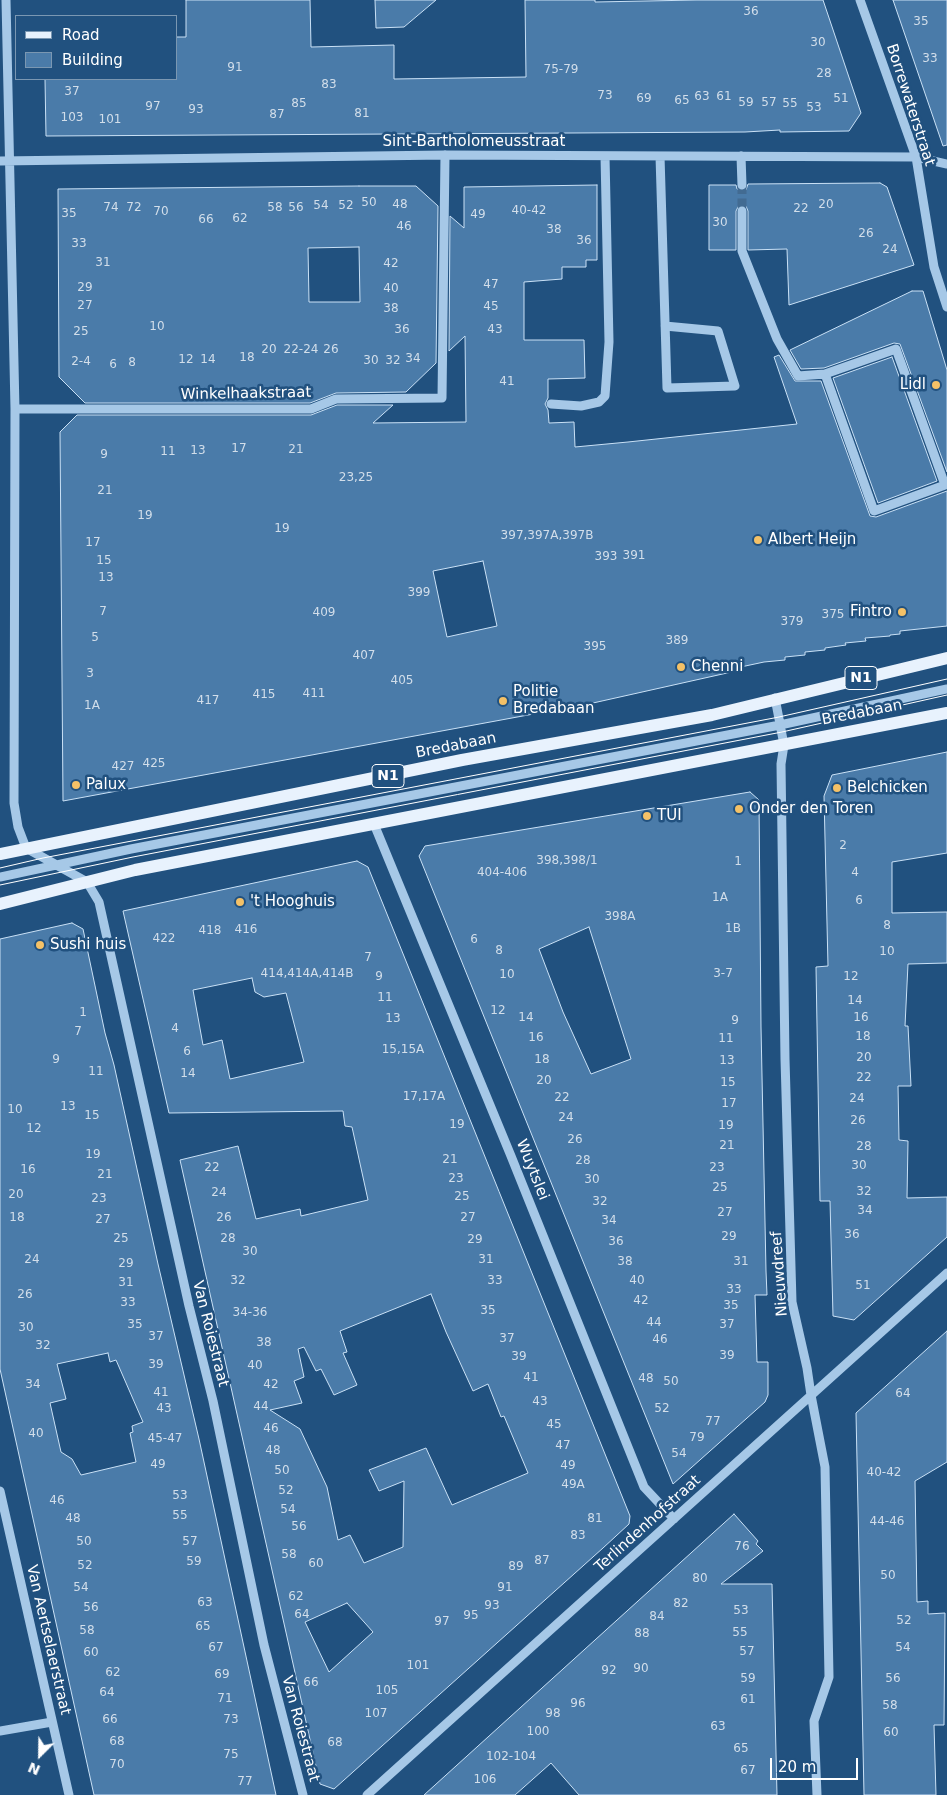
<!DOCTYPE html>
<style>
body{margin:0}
#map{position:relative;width:947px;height:1795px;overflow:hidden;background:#21517f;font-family:"DejaVu Sans",sans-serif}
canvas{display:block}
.legend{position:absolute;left:15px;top:15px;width:162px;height:65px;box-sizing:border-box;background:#21517f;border:1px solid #7a97b2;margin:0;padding:6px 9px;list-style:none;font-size:15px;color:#fff}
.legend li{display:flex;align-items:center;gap:10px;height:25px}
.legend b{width:25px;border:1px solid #7a97b2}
.north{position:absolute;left:15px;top:1730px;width:50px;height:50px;-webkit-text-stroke:4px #21517f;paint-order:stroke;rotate:203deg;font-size:14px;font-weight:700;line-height:20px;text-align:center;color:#fff}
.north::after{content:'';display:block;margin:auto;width:18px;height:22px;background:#fff;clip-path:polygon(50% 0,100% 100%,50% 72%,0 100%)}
.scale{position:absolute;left:770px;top:1758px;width:88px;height:22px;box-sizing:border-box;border:2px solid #fff;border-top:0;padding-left:6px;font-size:15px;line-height:18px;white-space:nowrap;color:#fff;-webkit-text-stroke:4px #21517f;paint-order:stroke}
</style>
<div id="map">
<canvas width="947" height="1795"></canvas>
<ul class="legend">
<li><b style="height:6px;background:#e8f2fd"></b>Road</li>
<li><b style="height:14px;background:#4a7ba9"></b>Building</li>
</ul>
<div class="north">N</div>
<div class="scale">20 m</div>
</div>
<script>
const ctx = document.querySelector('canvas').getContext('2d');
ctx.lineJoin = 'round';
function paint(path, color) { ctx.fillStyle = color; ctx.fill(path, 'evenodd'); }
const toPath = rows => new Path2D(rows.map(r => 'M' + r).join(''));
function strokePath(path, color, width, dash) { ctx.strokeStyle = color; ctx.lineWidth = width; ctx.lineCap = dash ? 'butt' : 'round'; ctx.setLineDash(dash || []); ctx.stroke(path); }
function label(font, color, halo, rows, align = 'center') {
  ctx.font = font + ' "DejaVu Sans",sans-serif'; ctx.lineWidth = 5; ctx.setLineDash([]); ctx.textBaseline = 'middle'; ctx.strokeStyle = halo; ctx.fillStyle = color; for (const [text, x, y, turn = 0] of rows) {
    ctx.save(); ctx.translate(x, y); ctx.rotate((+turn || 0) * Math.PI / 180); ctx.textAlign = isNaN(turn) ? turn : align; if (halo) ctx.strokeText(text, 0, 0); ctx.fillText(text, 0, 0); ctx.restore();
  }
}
const building = toPath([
 [186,0,310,0,311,47,394,45,394,79,526,77,525,0,595,0,595,2,697,0,823,0,861,113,849,131,780,132,780,130,745,132,46,136,45,79,176,79,176,37,186,37,186,0],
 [375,0,436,0,404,27,376,28,375,0],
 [893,0,947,0,947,145,943,146,893,0],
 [880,183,887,187,914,265,789,305,787,249,748,250,748,211,746,206,739,205,736,211,736,250,709,250,709,185,736,185,737,189,742,191,746,190,748,184,880,183],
 [597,185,597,260,586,260,586,267,562,267,562,279,524,282,524,340,584,340,585,378,548,379,548,398,545,404,548,410,549,423,574,422,575,447,628,442,797,424,774,357,779,355,795,381,821,381,870,516,876,517,947,491,947,626,900,631,900,634,890,635,890,636,865,638,866,641,845,643,846,645,825,648,825,650,805,652,805,655,785,657,785,660,764,662,736,668,736,671,593,703,63,801,60,432,77,415,311,415,337,405,393,405,373,423,466,422,465,336,449,351,450,216,464,228,464,187,597,185],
 [483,561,497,626,447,637,433,571,483,561],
 [359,186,416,186,438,206,436,363,406,392,336,393,310,403,85,403,59,377,58,189,359,186],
 [359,247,360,302,309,302,308,248,359,247],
 [912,291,923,291,947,370,947,472,900,344,894,343,824,368,801,369,790,350,912,291],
 [892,357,937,481,878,503,833,378,892,357],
 [947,752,947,853,892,862,892,913,947,912,947,963,908,964,905,1026,908,1026,911,1086,898,1086,899,1140,908,1141,907,1198,947,1197,947,1237,854,1320,833,1316,830,1201,820,1201,816,967,828,966,824,796,832,775,947,752],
 [750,792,759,800,761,1027,766,1271,767,1295,755,1295,757,1362,768,1362,768,1395,765,1402,673,1484,419,856,425,846,750,792],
 [589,927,631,1059,591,1074,563,1012,539,949,589,927],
 [357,861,368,867,630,1516,629,1524,603,1548,334,1789,320,1784,180,1160,238,1146,256,1219,300,1209,301,1216,368,1200,352,1127,345,1126,343,1111,169,1113,123,911,357,861],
 [252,978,255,992,264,997,286,993,304,1062,230,1079,222,1040,203,1045,193,990,252,978],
 [431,1294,446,1332,473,1391,488,1384,501,1417,504,1416,528,1473,452,1505,426,1448,369,1470,379,1491,404,1481,403,1547,364,1563,350,1535,338,1540,327,1487,300,1429,270,1410,302,1403,294,1381,304,1377,298,1349,304,1347,316,1371,321,1369,334,1395,357,1385,343,1353,347,1352,340,1331,431,1294],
 [347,1603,373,1632,329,1672,305,1622,347,1603],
 [72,923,83,929,105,1033,114,1065,158,1264,199,1439,276,1795,94,1795,0,1369,0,939,72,923],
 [108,1353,110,1362,116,1360,143,1422,132,1426,133,1432,130,1433,136,1462,81,1475,72,1459,61,1452,50,1403,66,1399,57,1364,108,1353],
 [947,1331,947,1462,915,1481,917,1602,928,1601,928,1614,945,1613,944,1725,934,1725,936,1795,864,1795,856,1413,947,1331],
 [734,1514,758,1541,756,1544,763,1551,721,1584,772,1584,777,1795,579,1795,551,1763,515,1795,424,1795,734,1514]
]);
const minorTunnel = toPath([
 [742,185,742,211]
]);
const minor = toPath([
 [6,0,15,409,14,803,18,827,26,848,87,882,99,902,189,1306,213,1401,264,1645,303,1795],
 [860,0,916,157,934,267,947,307],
 [660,156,667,388,735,386,718,331,665,326],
 [741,156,742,185],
 [0,161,445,155,916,157,947,164],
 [742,211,742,251,777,339,798,376,825,374,896,349,945,485,874,511,825,374],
 [551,404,581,406,599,402,605,396,609,342,605,156],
 [15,409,311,409,336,399,442,398,445,155],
 [775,698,784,745,781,764,785,1059,792,1302,807,1368,811,1395,825,1467,829,1677,814,1721,817,1795],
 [374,824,511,1156,644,1487,674,1519],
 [0,877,131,849,780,725,947,689],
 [0,1491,69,1795],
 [0,1731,52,1722],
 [367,1795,947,1273]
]);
const major = toPath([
 [0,854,462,760,712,715,947,658],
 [0,904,135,870,947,713]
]);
const tram = toPath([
 [0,868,43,858,779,717,947,679],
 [0,885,133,857,782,732,947,695]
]);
const markers = [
 [936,385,5,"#f4c167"],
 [758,540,5,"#f4c167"],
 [902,612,5,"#f4c167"],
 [681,667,5,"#f4c167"],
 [503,701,5,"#f4c167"],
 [76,785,5,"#f4c167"],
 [837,788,5,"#f4c167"],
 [739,809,5,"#f4c167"],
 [647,816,5,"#f4c167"],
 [240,902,5,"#f4c167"],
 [40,945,5,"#f4c167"]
];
const numberNames = [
 ["36",751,12],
 ["35",921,22],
 ["30",818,43],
 ["33",930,59],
 ["91",235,68],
 ["75-79",561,70],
 ["28",824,74],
 ["83",329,85],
 ["37",72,92],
 ["73",605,96],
 ["63",702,97],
 ["61",724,97],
 ["69",644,99],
 ["51",841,99],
 ["65",682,101],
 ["59",746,103],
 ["57",769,103],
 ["85",299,104],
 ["55",790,104],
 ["97",153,107],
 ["53",814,108],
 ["93",196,110],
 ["81",362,114],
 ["87",277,115],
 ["103",72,118],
 ["101",110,120],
 ["50",369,203],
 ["48",400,205],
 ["20",826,205],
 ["54",321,206],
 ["52",346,206],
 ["74",111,208],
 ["72",134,208],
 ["58",275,208],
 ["56",296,208],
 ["22",801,209],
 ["40-42",529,211],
 ["70",161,212],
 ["35",69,214],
 ["49",478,215],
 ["62",240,219],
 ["66",206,220],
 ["30",720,223],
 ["46",404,227],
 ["38",554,230],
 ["26",866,234],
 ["36",584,241],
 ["33",79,244],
 ["24",890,250],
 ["31",103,263],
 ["42",391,264],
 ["47",491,285],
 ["29",85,288],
 ["40",391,289],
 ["27",85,306],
 ["45",491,307],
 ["38",391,309],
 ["10",157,327],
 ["36",402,330],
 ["43",495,330],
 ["25",81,332],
 ["20",269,350],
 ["22-24",301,350],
 ["26",331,350],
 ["18",247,358],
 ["34",413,359],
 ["12",186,360],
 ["14",208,360],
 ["30",371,361],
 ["32",393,361],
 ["2-4",81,362],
 ["8",132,363],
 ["6",113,365],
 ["41",507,382],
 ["17",239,449],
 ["21",296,450],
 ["13",198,451],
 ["11",168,452],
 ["9",104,455],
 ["23,25",356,478],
 ["21",105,491],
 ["19",145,516],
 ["19",282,529],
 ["397,397A,397B",547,536],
 ["17",93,543],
 ["391",634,556],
 ["393",606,557],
 ["15",104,561],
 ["13",106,578],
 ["399",419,593],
 ["7",103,612],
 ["409",324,613],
 ["375",833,615],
 ["379",792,622],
 ["5",95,638],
 ["389",677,641],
 ["395",595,647],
 ["407",364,656],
 ["3",90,674],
 ["405",402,681],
 ["411",314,694],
 ["415",264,695],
 ["417",208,701],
 ["1A",92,706],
 ["425",154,764],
 ["427",123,767],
 ["2",843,846],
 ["398,398/1",567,861],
 ["1",738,862],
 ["404-406",502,873],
 ["4",855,873],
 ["1A",720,898],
 ["6",859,901],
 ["398A",620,917],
 ["8",887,926],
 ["1B",733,929],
 ["416",246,930],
 ["418",210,931],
 ["422",164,939],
 ["6",474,940],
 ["8",499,951],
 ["10",887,952],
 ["7",368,958],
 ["414,414A,414B",307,974],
 ["3-7",723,974],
 ["10",507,975],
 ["9",379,977],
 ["12",851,977],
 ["11",385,998],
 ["14",855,1001],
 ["12",498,1011],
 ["1",83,1013],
 ["14",526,1018],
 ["16",861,1018],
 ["13",393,1019],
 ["9",735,1021],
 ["4",175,1029],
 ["7",78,1032],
 ["18",863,1037],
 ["16",536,1038],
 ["11",726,1039],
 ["15,15A",403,1050],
 ["6",187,1052],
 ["20",864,1058],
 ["9",56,1060],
 ["18",542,1060],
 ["13",727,1061],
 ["11",96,1072],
 ["14",188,1074],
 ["22",864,1078],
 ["20",544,1081],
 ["15",728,1083],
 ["17,17A",424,1097],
 ["22",562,1098],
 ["24",857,1099],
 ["17",729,1104],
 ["13",68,1107],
 ["10",15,1110],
 ["15",92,1116],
 ["24",566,1118],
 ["26",858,1121],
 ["19",457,1125],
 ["19",726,1126],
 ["12",34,1129],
 ["26",575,1140],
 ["21",727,1146],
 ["28",864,1147],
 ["19",93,1155],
 ["21",450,1160],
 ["28",583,1161],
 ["30",859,1166],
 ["22",212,1168],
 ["23",717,1168],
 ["16",28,1170],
 ["21",105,1175],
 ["23",456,1179],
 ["30",592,1180],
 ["25",720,1188],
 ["32",864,1192],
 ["24",219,1193],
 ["20",16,1195],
 ["25",462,1197],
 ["23",99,1199],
 ["32",600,1202],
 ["34",865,1211],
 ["27",725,1213],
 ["18",17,1218],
 ["26",224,1218],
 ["27",468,1218],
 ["27",103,1220],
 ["34",609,1221],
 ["36",852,1235],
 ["29",729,1237],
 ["25",121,1239],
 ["28",228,1239],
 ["29",475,1240],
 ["36",616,1242],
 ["30",250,1252],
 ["24",32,1260],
 ["31",486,1260],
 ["38",625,1262],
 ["31",741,1262],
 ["29",126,1264],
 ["32",238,1281],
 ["33",495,1281],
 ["40",637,1281],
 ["31",126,1283],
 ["51",863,1286],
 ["33",734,1290],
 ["26",25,1295],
 ["42",641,1301],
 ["33",128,1303],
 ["35",731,1306],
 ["35",488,1311],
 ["34-36",250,1313],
 ["44",654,1323],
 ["35",135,1325],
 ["37",727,1325],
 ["30",26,1328],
 ["37",156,1337],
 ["37",507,1339],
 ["46",660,1340],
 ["38",264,1343],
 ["32",43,1346],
 ["39",727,1356],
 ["39",519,1357],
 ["39",156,1365],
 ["40",255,1366],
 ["41",531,1378],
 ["48",646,1379],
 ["50",671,1382],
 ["34",33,1385],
 ["42",271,1385],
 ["41",161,1393],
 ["64",903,1394],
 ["43",540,1402],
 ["44",261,1407],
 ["43",164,1409],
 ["52",662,1409],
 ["77",713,1422],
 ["45",554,1425],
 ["46",271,1429],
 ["40",36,1434],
 ["79",697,1438],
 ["45-47",165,1439],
 ["47",563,1446],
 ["48",273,1451],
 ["54",679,1454],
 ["49",158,1465],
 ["49",568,1466],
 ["50",282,1471],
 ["40-42",884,1473],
 ["49A",573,1485],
 ["52",286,1491],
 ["53",180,1496],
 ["46",57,1501],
 ["54",288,1510],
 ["55",180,1516],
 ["48",73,1519],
 ["81",595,1519],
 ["44-46",887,1522],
 ["56",299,1527],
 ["83",578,1536],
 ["50",84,1542],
 ["57",190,1542],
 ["76",742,1547],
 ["58",289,1555],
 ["87",542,1561],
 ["59",194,1562],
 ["60",316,1564],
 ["52",85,1566],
 ["89",516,1567],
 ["50",888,1576],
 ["80",700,1579],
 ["54",81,1588],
 ["91",505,1588],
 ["62",296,1597],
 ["63",205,1603],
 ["82",681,1604],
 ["93",492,1606],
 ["56",91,1608],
 ["53",741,1611],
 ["64",302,1615],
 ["95",471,1616],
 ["84",657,1617],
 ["52",904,1621],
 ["97",442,1622],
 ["65",203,1627],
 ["58",87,1631],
 ["55",740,1633],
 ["88",642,1634],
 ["67",216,1648],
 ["54",903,1648],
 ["57",747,1652],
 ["60",91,1653],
 ["101",418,1666],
 ["90",641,1669],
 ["92",609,1671],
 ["62",113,1673],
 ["69",222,1675],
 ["59",748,1679],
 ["56",893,1679],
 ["66",311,1683],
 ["105",387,1691],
 ["64",107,1693],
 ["71",225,1699],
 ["61",748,1700],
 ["96",578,1704],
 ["58",890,1706],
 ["107",376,1714],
 ["98",553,1714],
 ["66",110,1720],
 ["73",231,1720],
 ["63",718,1727],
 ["100",538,1732],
 ["60",891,1733],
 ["68",117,1742],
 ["68",335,1743],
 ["65",741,1749],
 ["75",231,1755],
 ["102-104",511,1757],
 ["70",117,1765],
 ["67",748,1771],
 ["106",485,1780],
 ["77",245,1782]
];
const shields = [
 [861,678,32],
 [388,776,32]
];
const shieldNames = [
 ["N1",861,678],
 ["N1",388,776]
];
const streetNames = [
 ["Borrewaterstraat",910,105,72],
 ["Sint-Bartholomeusstraat",474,142],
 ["Winkelhaakstraat",246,394,-1],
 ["Bredabaan",862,713,-11],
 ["Bredabaan",456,746,-11],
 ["Wuytslei",532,1170,68],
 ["Nieuwdreef",780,1274,-94],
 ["Van Roiestraat",210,1334,76],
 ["Terlindenhofstraat",648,1524,-42],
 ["Van Aertselaerstraat",48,1640,77],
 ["Van Roiestraat",300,1729,75]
];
const poiNames = [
 ["Lidl",926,385,"right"],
 ["Albert Heijn",768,540],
 ["Fintro",892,612,"right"],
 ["Chenni",691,667],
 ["Politie",513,692],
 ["Bredabaan",513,709],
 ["Palux",86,785],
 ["Belchicken",847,788],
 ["Onder den Toren",749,809],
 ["TUI",657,816],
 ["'t Hooghuis",250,902],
 ["Sushi huis",50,945]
];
paint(building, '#4a7ba9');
strokePath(building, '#cae1f6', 1);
strokePath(minorTunnel, '#426b92', 9, [9, 4.5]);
strokePath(minor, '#a6c8e7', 9);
strokePath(major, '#e8f2fd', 12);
strokePath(tram, '#fff', 1);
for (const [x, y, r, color] of markers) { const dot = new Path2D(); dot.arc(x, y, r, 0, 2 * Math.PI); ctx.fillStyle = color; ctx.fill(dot); strokePath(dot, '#21517f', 2); }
label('12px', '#d2deea', null, numberNames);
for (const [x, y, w] of shields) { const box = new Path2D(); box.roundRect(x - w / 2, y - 11.5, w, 23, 4); ctx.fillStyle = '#21517f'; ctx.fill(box); strokePath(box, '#fff', 1); }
label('bold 14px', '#fff', null, shieldNames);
label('15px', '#fff', '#21517f', streetNames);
label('15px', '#fff', '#21517f', poiNames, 'left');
</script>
